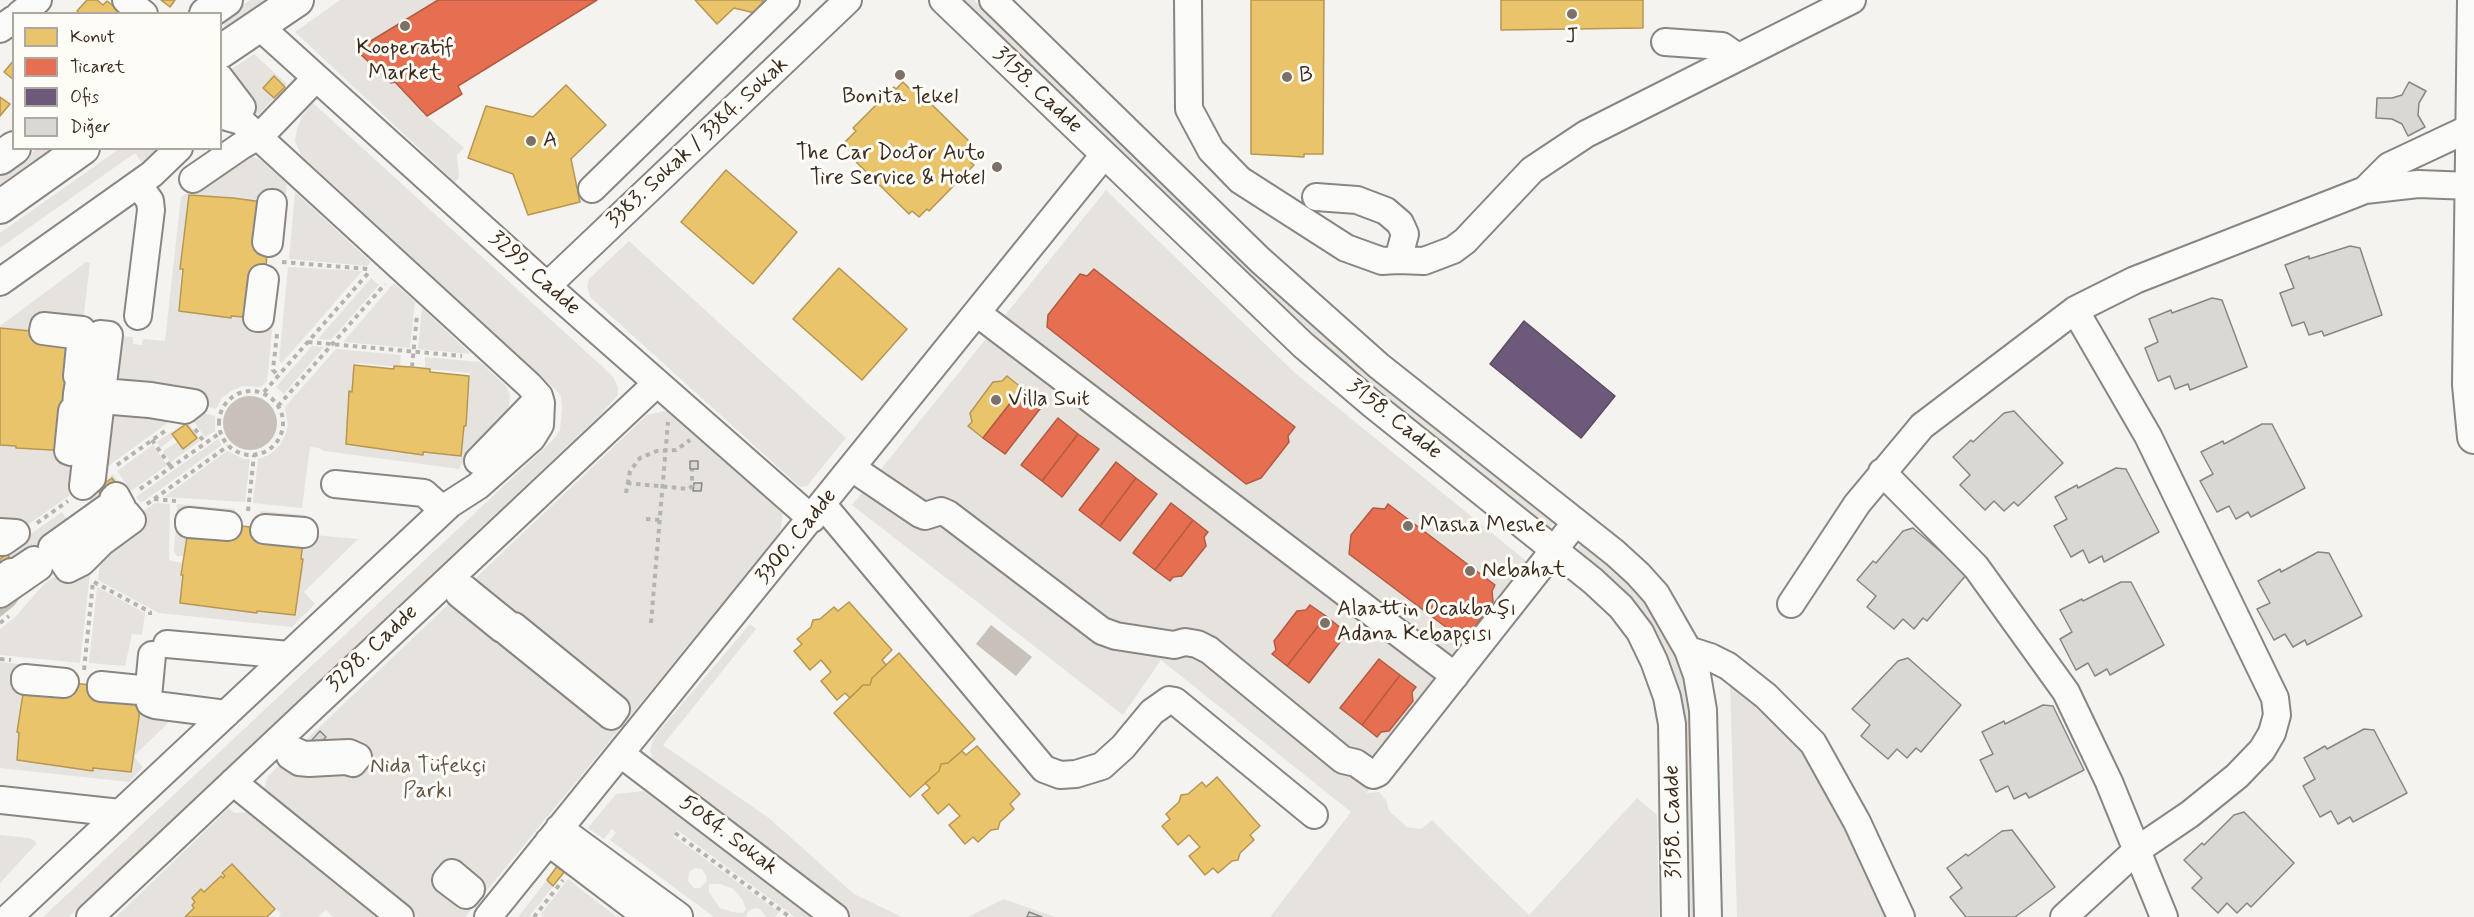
<!DOCTYPE html>
<meta charset="utf-8">
<style>
body{margin:0}
#map{position:relative;width:2474px;height:917px;overflow:hidden;background:#f4f3ef;font-family:Mynerve,sans-serif}
canvas{display:block}
.legend{position:absolute;left:12px;top:12px;width:210px;height:138px;box-sizing:border-box;background:#fdfcf7;border:2px solid #afa8a0;margin:0;padding:8px 10px;list-style:none;font-size:18px;color:#3b2a1e}
.legend li{display:flex;align-items:center;gap:12px;height:30px}
.legend b{width:30px;border:2px solid #afa8a0}
</style>
<div id="map">
<canvas width="2474" height="917"></canvas>
<ul class="legend">
<li><b style="height:16px;background:#e9c46a"></b>Konut</li>
<li><b style="height:16px;background:#e76f51"></b>Ticaret</li>
<li><b style="height:16px;background:#6d597a"></b>Ofis</li>
<li><b style="height:16px;background:#d9d8d5"></b>Diğer</li>
</ul>
</div>
<script>
const ctx = document.querySelector('canvas').getContext('2d');
ctx.lineJoin = 'round';
function paint(path, color) { ctx.fillStyle = color; ctx.fill(path, 'evenodd'); }
const toPath = rows => new Path2D(rows.map(r => 'M' + r).join(''));
function strokePath(path, color, width, dash) { ctx.strokeStyle = color; ctx.lineWidth = width; ctx.lineCap = dash ? 'butt' : 'round'; ctx.setLineDash(dash || []); ctx.stroke(path); }
function label(font, color, halo, rows, align = 'center') {
  ctx.font = font + ' Mynerve,sans-serif'; ctx.lineWidth = 6; ctx.setLineDash([]); ctx.textBaseline = 'middle'; ctx.strokeStyle = halo; ctx.fillStyle = color; for (const [text, x, y, turn = 0] of rows) {
    ctx.save(); ctx.translate(x, y); ctx.rotate((+turn || 0) * Math.PI / 180); ctx.textAlign = isNaN(turn) ? turn : align; if (halo) ctx.strokeText(text, 0, 0); ctx.fillText(text, 0, 0); ctx.restore();
  }
}
const built = toPath([
 [250,0,269,0,226,28,222,21,225,17],
 [340,0,597,0,458,86,462,94,427,116,464,148,457,155,459,178,455,182,295,32],
 [963,0,974,0,1212,234,1352,362,1400,401,1556,520,1549,529,1395,410,1346,368,1135,170],
 [254,54,287,84,285,87,274,77,264,88,274,98,259,114,255,114,251,113,220,77],
 [313,103,606,370,613,377,618,387,618,395,599,416,69,917,43,917,553,440,560,430,562,408,561,397,556,390,301,155,295,141,297,129,302,116],
 [37,149,62,149,0,193,0,175],
 [119,149,163,149,143,165,135,153,0,248,0,233],
 [249,155,262,161,287,184,280,249,268,248,245,199,220,196,186,233,183,234,179,310,230,318,265,273,278,274,267,381,261,387,242,386,231,391,222,398,216,409,194,403,102,392,109,335,133,337,133,344,142,345,143,339,165,341,181,197,238,159],
 [1106,190,1295,373,1541,573,1366,793,1379,792,1386,800,1389,811,1407,827,1421,829,1432,820,1529,915,1637,798,1657,815,1659,917,1270,917,1351,812,1161,660,1123,715,852,505],
 [295,192,371,262,367,266,289,259],
 [629,241,846,438,807,486,800,487,590,297,587,286,589,279],
 [86,262,90,263,82,330,0,331,0,326],
 [288,267,362,271,282,363,279,361],
 [371,278,379,285,331,340,318,339],
 [394,283,415,302,410,348,343,342],
 [422,308,471,354,418,349],
 [312,346,324,347,284,394,276,387],
 [336,349,401,355,400,367,355,363,352,392,349,392,347,416,387,448,387,451,461,456,464,426,466,426,470,373,425,369,425,357,480,362,505,385,510,395,509,406,506,414,469,451,459,469,324,451,319,448,310,447,302,508,253,503,258,459,269,455,279,446,285,436,288,425,285,407],
 [101,400,185,410,92,478],
 [665,411,672,412,783,509,781,527,777,537,465,917,418,917,270,801,264,789,268,776,647,415],
 [198,412,215,416,215,431,205,437,191,418],
 [187,421,201,440,171,462,163,451,177,442,183,449,197,438,187,424,172,434,174,437,160,448,157,442],
 [218,439,222,445,141,503,136,497],
 [0,445,16,446,17,449,71,452,83,486,16,533,0,532],
 [153,445,167,465,131,491,117,471],
 [227,451,244,459,250,459,245,502,164,497],
 [113,474,127,493,118,500,111,478,97,489,107,503,99,513,86,495],
 [155,503,170,504,169,560,182,563,181,575,221,607,221,609,257,613,257,611,300,584,304,534,358,539,304,592,315,604,292,627,159,613,98,580,102,542],
 [177,504,235,509,234,525,184,551,183,556,177,556,174,552],
 [260,511,306,515,304,531,259,527],
 [62,512,75,531,13,574,0,559,0,556],
 [1582,542,1622,573,1652,609,1674,647,1682,669,1687,691,1691,736,1695,917,1686,917,1677,692,1672,672,1665,653,1644,616,1617,583,1576,550],
 [92,556,80,663,0,655,0,629,15,617,44,584,63,571],
 [97,587,145,613,142,635,132,634,125,666,89,663],
 [750,624,756,629,663,745,769,818,854,894,902,917,849,917,656,769,654,764,650,750,654,737],
 [0,662,71,670,70,682,20,708,17,760,93,771,93,768,131,772,134,742,136,742,137,713,174,717,135,755,135,758,143,767,129,782,0,768],
 [1730,684,1773,717,1815,765,1861,847,1887,917,1737,917],
 [644,791,813,917,795,917,677,830,673,836,779,912,775,917,766,917,760,909,754,908,748,912,746,917,714,917,610,840,616,833,612,829,604,839,588,828,616,794],
 [695,868,702,869,706,875,707,881,700,888,694,888,688,881,689,872],
 [709,884,721,884,733,889,742,899,746,909,743,913,732,912,720,908,709,892],
 [229,808,234,813,254,812,385,917,333,917,326,910,318,917,279,917,281,914,232,864,222,873,225,876,223,878,221,876,204,892,201,889,192,898,195,902,192,905,194,908,185,917,116,917],
 [0,835,29,838,35,841,36,844,0,883],
 [568,879,617,917,544,917,541,914],
 [547,880,553,886,529,917,518,917],
 [1004,899,1055,917,968,917]
]);
const water = toPath([
 '223 423a27 27 0 1 1 54 0a27 27 0 1 1-54 0Z',
 [29,586,14,606,0,617,0,594],
 [991,625,1032,657,1016,676,976,644]
]);
const homes = toPath([
 [87,0,97,0,103,5,107,1,119,10,116,14,80,14,77,11,87,0],
 [161,0,175,0,170,7,161,0],
 [695,0,763,0,759,14,734,8,717,24,695,0],
 [1251,0,1324,0,1323,154,1304,154,1304,157,1251,154,1251,0],
 [1501,0,1643,0,1643,28,1501,30,1501,0],
 [14,60,14,80,4,72,14,60],
 [274,76,285,87,274,98,263,88,274,76],
 [903,82,911,90,914,87,973,145,971,147,979,155,971,163,974,165,929,211,927,209,919,217,912,211,909,214,849,155,852,153,843,144,856,131,853,128,894,87,896,89,903,82],
 [566,85,606,125,571,159,580,202,528,215,513,174,468,158,486,106,533,117,566,85],
 [0,97,10,104,0,116,0,97],
 [726,170,797,232,753,284,681,222,726,170],
 [189,195,233,198,271,203,265,279,257,318,231,316,231,318,179,311,183,269,180,269,189,195],
 [839,268,907,329,862,380,793,319,839,268],
 [0,328,81,336,68,451,16,448,16,446,0,445,0,328],
 [354,365,394,369,394,366,412,367,430,369,430,372,469,376,466,426,464,426,461,456,423,452,423,455,346,444,349,391,352,392,354,365],
 [1007,376,1022,388,983,438,968,426,972,422,970,413,993,382,1002,381,1007,376],
 [186,424,197,438,183,449,172,434,186,424],
 [112,478,122,492,107,503,97,489,112,478],
 [189,524,234,525,304,534,301,559,303,559,295,615,257,611,257,613,180,603,183,575,181,575,189,524],
 [7,554,17,568,0,576,0,559,7,554],
 [849,602,892,650,882,660,886,665,872,678,870,685,863,685,850,698,845,693,837,700,821,681,831,672,821,660,810,670,794,651,802,644,797,639,811,627,813,620,820,619,834,607,838,611,849,602],
 [899,653,975,739,948,763,941,764,939,771,910,797,834,713,863,685,870,685,872,678,899,653],
 [25,681,65,682,140,691,139,717,131,772,93,768,93,771,17,760,19,733,17,732,25,681],
 [977,746,1020,794,1010,804,1014,809,1000,822,998,829,991,830,978,842,973,837,965,844,949,825,960,816,949,804,938,814,922,795,930,788,925,783,939,771,941,764,948,763,962,751,966,755,977,746],
 [1217,777,1260,826,1250,835,1254,840,1240,853,1238,860,1232,861,1218,873,1213,868,1205,875,1189,856,1200,847,1189,835,1178,845,1162,826,1170,819,1166,814,1179,802,1181,795,1188,794,1202,782,1206,787,1217,777],
 [232,864,275,909,267,917,185,917,194,908,192,905,195,902,192,898,201,889,204,892,221,876,223,878,225,876,222,873,232,864],
 [558,865,565,871,553,886,547,880,558,865]
]);
const shops = toPath([
 [438,0,597,0,458,86,462,94,427,116,395,82,391,83,356,50,438,0],
 [1094,269,1295,427,1288,436,1289,442,1261,478,1246,484,1047,327,1048,315,1080,274,1087,276,1094,269],
 [1022,388,1043,405,1005,454,983,438,1022,388],
 [1058,418,1078,434,1042,481,1021,465,1058,418],
 [1078,434,1099,449,1062,497,1042,481,1078,434],
 [1116,462,1136,478,1100,526,1079,510,1116,462],
 [1136,478,1157,494,1120,541,1100,526,1136,478],
 [1171,503,1193,520,1155,570,1133,553,1171,503],
 [1388,504,1495,585,1492,591,1493,602,1472,631,1459,637,1349,554,1351,535,1373,508,1385,509,1388,504],
 [1193,520,1208,532,1204,537,1206,546,1182,576,1173,577,1170,581,1155,570,1193,520],
 [1310,605,1326,616,1287,666,1272,654,1276,650,1274,641,1297,611,1306,610,1310,605],
 [1326,616,1347,633,1309,683,1287,666,1326,616],
 [1379,659,1400,675,1362,725,1340,708,1379,659],
 [1400,675,1416,687,1412,692,1413,701,1389,731,1381,732,1377,737,1362,725,1400,675]
]);
const offices = toPath([
 [1524,321,1615,396,1581,438,1490,364,1524,321]
]);
const building = toPath([
 [2409,82,2426,91,2419,103,2418,115,2425,127,2408,136,2402,124,2392,119,2376,118,2377,98,2392,98,2402,95,2409,82],
 [2350,246,2360,248,2382,315,2324,336,2322,331,2309,335,2304,322,2292,326,2280,293,2294,288,2285,265,2309,256,2309,259,2350,246],
 [2212,298,2222,300,2247,367,2190,390,2188,384,2175,389,2170,376,2158,381,2145,348,2158,342,2149,319,2171,310,2172,313,2212,298],
 [2014,411,2063,463,2018,506,2014,502,2004,511,1994,501,1985,510,1960,485,1970,475,1953,457,1971,440,1973,442,2004,413,2014,411],
 [2262,424,2272,424,2305,488,2251,517,2248,512,2236,519,2229,506,2217,512,2200,481,2213,474,2201,452,2223,441,2224,444,2262,424],
 [690,461,698,461,698,469,690,469,690,461],
 [2116,468,2126,469,2159,532,2104,562,2102,556,2089,563,2083,550,2071,557,2054,526,2067,519,2055,497,2077,485,2078,488,2116,468],
 [694,483,702,483,701,491,693,491,694,483],
 [1913,528,1967,574,1927,621,1923,618,1914,629,1903,619,1894,629,1867,607,1876,596,1857,580,1873,561,1876,563,1903,531,1913,528],
 [2318,552,2329,553,2362,616,2307,645,2305,640,2293,647,2285,634,2274,640,2257,609,2270,603,2258,581,2280,569,2281,572,2318,552],
 [2121,582,2131,582,2164,645,2110,675,2107,669,2095,676,2088,663,2076,670,2060,639,2072,632,2060,610,2082,599,2083,601,2121,582],
 [1908,658,1961,705,1921,752,1916,748,1907,758,1897,749,1888,759,1861,736,1870,725,1852,709,1898,661,1908,658],
 [2043,705,2053,706,2084,770,2029,798,2026,793,2014,799,2008,786,1996,792,1980,760,1993,754,1982,732,2004,721,2005,724,2043,705],
 [2364,729,2374,730,2407,793,2353,822,2350,817,2338,824,2331,811,2320,817,2303,786,2315,779,2304,758,2325,746,2327,749,2364,729],
 [320,731,326,737,317,746,311,741,320,731],
 [2244,812,2294,863,2251,907,2247,903,2237,913,2227,903,2218,913,2192,888,2202,878,2184,860,2202,843,2204,845,2234,815,2244,812],
 [2012,830,2055,887,2015,917,1966,917,1950,897,1962,888,1947,868,1966,854,1968,856,2002,831,2012,830],
 [1029,912,1042,917,1027,917,1029,912]
]);
const path = toPath([
 [282,262,368,269],
 [277,334,273,370,278,376],
 [308,342,462,356],
 [412,367,417,315],
 '219 423a32 32 0 1 1 64 0a32 32 0 1 1-64 0Z',
 [264,392,370,271],
 [278,406,385,284],
 [195,429,205,443],
 [152,440,171,467],
 [117,465,165,431],
 [627,483,689,489,692,486,692,470],
 [140,489,220,433],
 [626,493,630,471,640,458,657,451,676,450,690,440],
 [154,499,176,501],
 [147,504,228,446],
 [248,511,254,455],
 [646,519,660,520],
 [37,523,68,501],
 [94,582,150,612,150,615],
 [0,623,9,616],
 [651,623,668,422],
 [0,659,11,660],
 [84,670,93,582],
 [675,833,790,917],
 [534,917,563,880]
]);
const minor = toPath([
 [126,0,144,14],
 [943,0,1303,345,1372,404,1593,581,1621,607,1640,632,1654,661,1667,697,1672,724,1675,917],
 [993,0,1260,260,1379,366,1615,553,1638,574,1656,594,1688,650,1697,675,1703,710,1708,917],
 [1188,0,1189,109,1211,150,1240,180,1346,248,1382,261,1398,260,1405,234,1400,223,1386,211,1357,200,1316,197],
 [20,14,38,0],
 [259,26,547,286,812,519],
 [0,29,14,19],
 [1665,42,1722,46,1732,53,1735,58],
 [220,78,242,107],
 [193,179,241,146,262,134,316,78],
 [138,184,150,201,151,210,138,316],
 [592,189,786,0],
 [2365,190,2418,184,2471,186],
 [271,203,273,203,269,243,266,242,271,203],
 [1398,260,1424,261,1453,250,1465,241,1532,170,1586,134,1852,0],
 [262,278,265,279,260,318,257,318,262,278],
 [0,282,152,174,179,148],
 [547,286,848,0],
 [977,313,1455,676],
 [44,326,82,330,84,333,79,376,77,376,81,336,43,331,44,326],
 [100,334,109,335,102,392,151,396,194,403,185,410,149,404,101,400,92,478,83,486,92,408,76,407,77,394,79,382,94,383,100,334],
 [72,411,75,412,71,452,68,451,72,411],
 [478,461,539,398],
 [852,468,920,514,925,516,941,511,948,514,1102,631,1116,636,1174,645,1185,642,1197,644,1209,650,1343,760,1356,763,1373,775,1378,773,1576,522],
 [1882,472,1976,567,2066,692,2109,782,2164,917],
 [335,484,424,493,443,510],
 [116,496,122,507,57,554,52,547,115,502,113,499,116,496],
 [823,505,1044,769,1060,775,1076,774,1102,766,1123,747,1152,712,1169,700,1175,701,1314,815],
 [127,514,132,520,102,542,82,562,68,569,62,560,127,514],
 [189,521,228,525,228,527,189,524,189,521],
 [265,528,304,531,304,534,264,530,265,528],
 [0,532,16,533,3,542,0,542],
 [0,584,9,577,7,575,11,572,13,574,34,560,39,567,0,594],
 [465,589,507,623,502,629,459,594,465,589],
 [1791,604,1857,504,1922,426,2075,310,2135,280,2365,190,2389,166,2472,127],
 [514,626,616,709,611,716,508,633,514,626],
 [167,644,289,655],
 [1688,650,1710,657,1728,666,1766,696,1813,743,1857,822,1901,917],
 [152,655,148,697,150,703,155,705,226,714],
 [25,678,65,682,64,684,25,681,25,678],
 [101,685,140,689,140,691,101,688,101,685],
 [295,751,303,755,349,753,358,757,353,763,346,761,309,763,299,762,290,756,295,751],
 [621,754,835,917],
 [233,782,400,917],
 [1,800,120,813],
 [559,828,679,916],
 [548,842,647,917],
 [452,873,471,889,466,895,446,880,452,873],
 [9,917,450,504,478,486,532,438,540,425,541,403,539,396,529,385,241,121,220,115],
 [90,917,657,383],
 [488,917,1104,155],
 [2064,917,2137,850,2190,814,2237,776,2262,750,2272,733,2277,715,2275,698,2148,436,2075,310]
]);
const major = toPath([
 [2474,0,2469,385,2474,437],
 [206,14,226,0],
 [220,52,297,0],
 [0,158,14,148],
 [0,207,83,148]
]);
const markers = [
 [1572,14,6,"#7c7067"],
 [405,26,6,"#7c7067"],
 [900,75,6,"#7c7067"],
 [1287,77,6,"#7c7067"],
 [531,141,6,"#7c7067"],
 [997,167,6,"#7c7067"],
 [996,400,6,"#7c7067"],
 [1408,526,6,"#7c7067"],
 [1470,571,6,"#7c7067"],
 [1325,623,6,"#7c7067"]
];
const poiNames = [
 ["J",1572,37,"center"],
 ["Kooperatif",405,49,"center"],
 ["Market",405,74,"center"],
 ["B",1299,77],
 ["Bonita Tekel",900,98,"center"],
 ["A",543,141],
 ["The Car Doctor Auto",985,154,"right"],
 ["Tire Service & Hotel",985,179,"right"],
 ["Villa Suit",1008,400],
 ["Masha Meshe",1420,526],
 ["Nebahat",1482,571],
 ["Alaattin Ocakbaşı",1337,610],
 ["Adana Kebapçısı",1337,635]
];
const streetNames = [
 ["3158. Cadde",1037,91,44],
 ["3383. Sokak / 3384. Sokak",698,143,-43],
 ["3299. Cadde",534,274,42],
 ["3158. Cadde",1394,420,39],
 ["3300. Cadde",797,537,-51],
 ["3298. Cadde",373,649,-43],
 ["3158. Cadde",1674,822,-91],
 ["5084. Sokak",728,836,37]
];
const parkNames = [
 ["Nida Tüfekçi",428,767],
 ["Parkı",428,792]
];
paint(built, '#e6e3de');
paint(water, '#c7c1ba');
paint(homes, '#e9c46a');
strokePath(homes, '#b59653', 1.5);
paint(shops, '#e76f51');
strokePath(shops, '#b35a42', 1.5);
paint(offices, '#6d597a');
strokePath(offices, '#5e4b5e', 1.5);
paint(building, '#d9d8d5');
strokePath(building, '#898681', 1.5);
strokePath(minor, '#898681', 30);
strokePath(major, '#898681', 36);
strokePath(path, '#b5b3b0', 4, [4.5, 4.5]);
strokePath(minor, '#fafaf8', 26);
strokePath(major, '#fafaf8', 32);
for (const [x, y, r, color] of markers) { const dot = new Path2D(); dot.arc(x, y, r, 0, 2 * Math.PI); ctx.fillStyle = color; ctx.fill(dot); strokePath(dot, '#fdfcf7', 2); }
label('22px', '#3b2a1e', '#fdfcf7', poiNames, 'left');
label('22px', '#3b2a1e', '#fdfcf7', streetNames);
label('22px', '#63554a', '#fdfcf7', parkNames);
</script>
